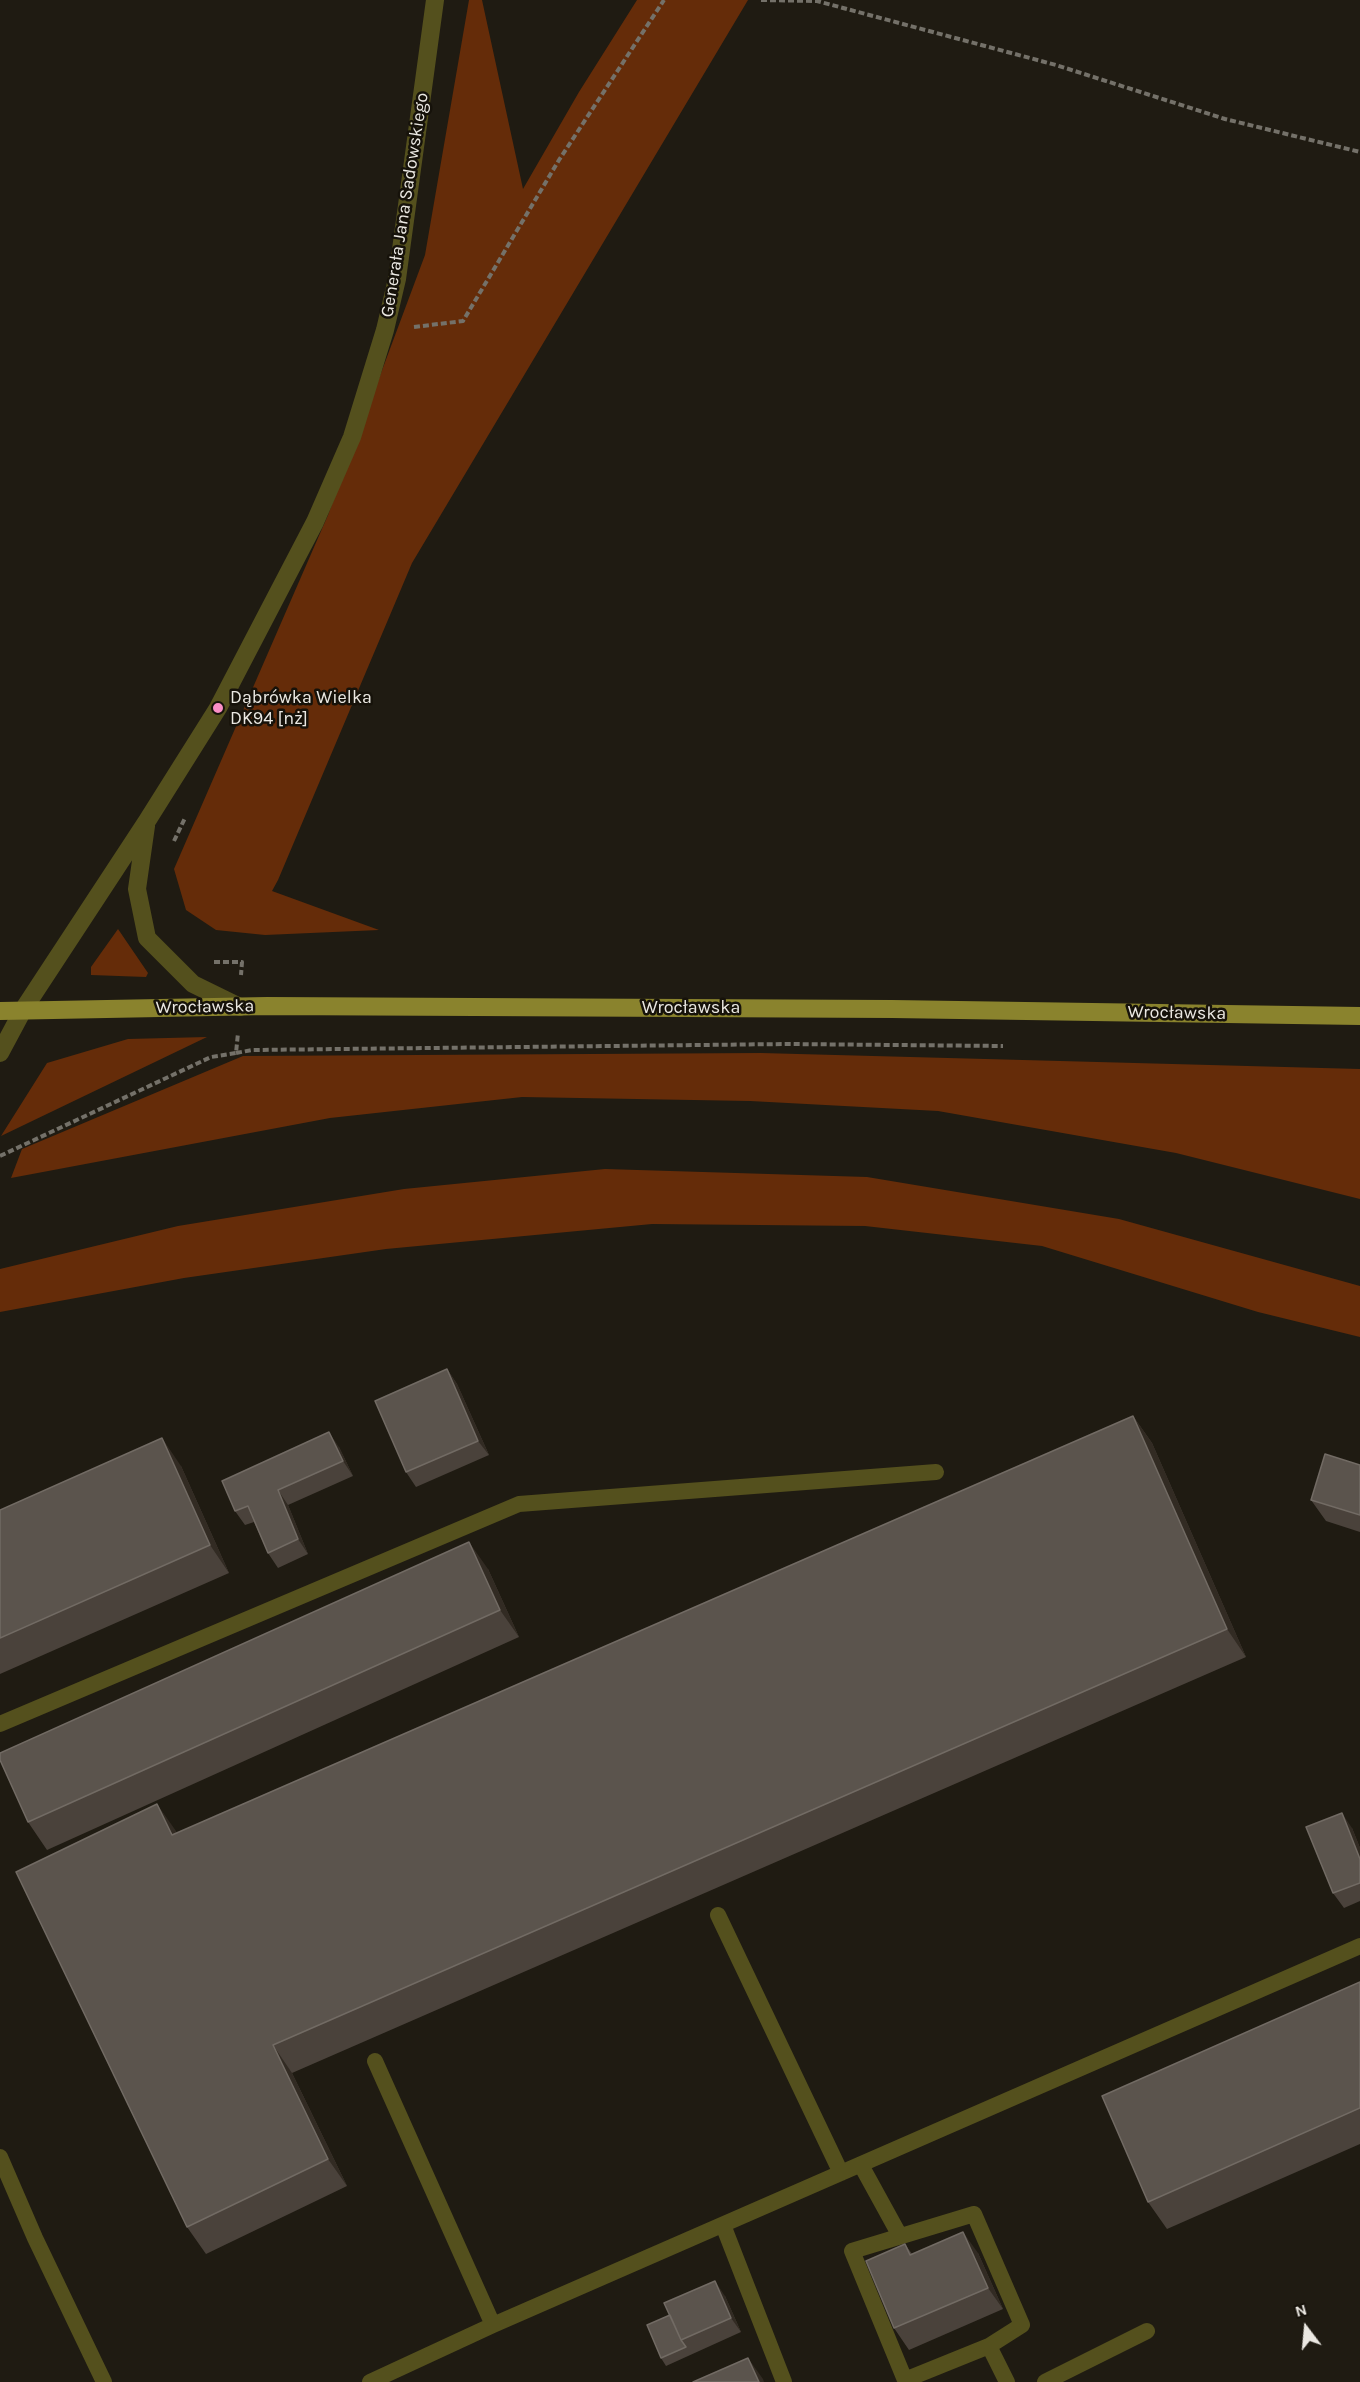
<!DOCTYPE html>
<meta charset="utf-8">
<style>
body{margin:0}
#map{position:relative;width:1360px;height:2382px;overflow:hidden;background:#1f1b12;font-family:Karla,sans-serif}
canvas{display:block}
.north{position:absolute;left:1276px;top:2298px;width:60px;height:60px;-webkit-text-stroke:4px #16120a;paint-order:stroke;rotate:344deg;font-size:16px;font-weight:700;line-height:24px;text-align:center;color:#ebe8e2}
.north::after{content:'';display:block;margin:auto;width:21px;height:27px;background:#ebe8e2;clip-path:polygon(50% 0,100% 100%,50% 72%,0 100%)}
</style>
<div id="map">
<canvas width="1360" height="2382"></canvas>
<div class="north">N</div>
</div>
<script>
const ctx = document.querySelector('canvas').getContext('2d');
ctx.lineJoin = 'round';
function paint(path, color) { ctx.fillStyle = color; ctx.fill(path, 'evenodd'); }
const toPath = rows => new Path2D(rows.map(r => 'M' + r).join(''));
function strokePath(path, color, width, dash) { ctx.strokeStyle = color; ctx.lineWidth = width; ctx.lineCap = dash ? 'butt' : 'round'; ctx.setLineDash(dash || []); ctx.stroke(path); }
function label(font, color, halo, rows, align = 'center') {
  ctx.font = font + ' Karla,sans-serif'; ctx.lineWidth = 5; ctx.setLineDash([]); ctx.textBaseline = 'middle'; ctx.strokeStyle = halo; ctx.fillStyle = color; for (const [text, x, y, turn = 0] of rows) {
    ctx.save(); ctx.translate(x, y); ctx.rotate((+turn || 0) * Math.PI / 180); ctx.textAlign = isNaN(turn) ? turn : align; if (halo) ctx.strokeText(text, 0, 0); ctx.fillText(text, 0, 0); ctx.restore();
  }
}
const green = toPath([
 [469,0,482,0,523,189,579,92,637,0,748,0,412,563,278,880,272,891,379,930,265,935,216,930,186,910,174,869,328,515,425,255],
 [118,929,148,973,146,977,91,975,91,967],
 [207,1037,1,1136,47,1063,128,1039],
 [761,1053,1360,1069,1360,1199,1176,1153,938,1111,750,1101,522,1097,330,1118,11,1178,22,1149,243,1056],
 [605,1169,867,1177,1119,1219,1360,1286,1360,1337,1258,1312,1042,1246,865,1226,652,1224,386,1249,184,1278,0,1312,0,1269,178,1226,404,1189]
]);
const path = toPath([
 [761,0,817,1,1056,65,1225,119,1360,152],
 [414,327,463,321,559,160,664,0],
 [174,841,185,818],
 [214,962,242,962,241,975],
 [236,1053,252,1050,788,1044,1003,1046],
 [0,1156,211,1057,236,1053,238,1033]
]);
const service = toPath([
 [0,1724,519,1504,936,1472],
 [718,1915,841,2173],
 [375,2061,493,2325],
 [0,2157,35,2238,104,2382],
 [861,2165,900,2236],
 [974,2214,1022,2325,989,2346,905,2380,852,2251,974,2214],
 [723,2225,784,2382],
 [989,2346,1007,2382],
 [370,2382,493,2325,1360,1946],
 [1045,2382,1147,2331]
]);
const tertiary = toPath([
 [146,826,137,889,147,938,193,984,240,1007],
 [0,1053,23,1010,147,821,218,708,315,522,352,437,385,330,397,279,435,0]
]);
const primary = toPath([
 [0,1011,267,1006,892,1009,1360,1016]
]);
const wall = toPath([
 [447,1369,457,1384,489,1455,416,1487,406,1472],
 [1133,1416,1152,1443,1246,1657,292,2073,347,2186,206,2254,187,2227,177,1833],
 [339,1447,353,1476,288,1505,308,1554,278,1568,268,1553,254,1522,245,1525,235,1511],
 [1360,1465,1360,1532,1326,1521,1311,1500],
 [181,1466,229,1573,0,1674,0,1510],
 [488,1569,519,1637,47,1850,28,1822],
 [1352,1828,1360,1848,1360,1901,1344,1908,1333,1893],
 [1360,1982,1360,2144,1167,2229,1148,2202],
 [905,2244,912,2254,978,2253,1003,2309,909,2350,894,2328],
 [725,2296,741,2332,666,2366,661,2358]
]);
const shadedWall = toPath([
 [447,1369,457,1384,489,1455,478,1441],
 [1133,1416,1152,1443,1246,1657,1227,1629],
 [329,1432,339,1447,353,1476,343,1461],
 [162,1438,181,1466,229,1573,210,1545],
 [278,1490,288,1505,308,1554,298,1539],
 [469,1542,488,1569,519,1637,500,1610],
 [157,1804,176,1831,191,1863,172,1835],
 [1342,1813,1352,1828,1360,1848,1360,1859],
 [273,2045,292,2073,347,2186,328,2159],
 [963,2232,978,2253,1003,2309,988,2288],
 [715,2281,725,2296,741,2332,731,2318],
 [748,2358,763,2379,764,2382,759,2382]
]);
const building = toPath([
 [447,1369,478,1441,406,1472,375,1401,447,1369],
 [1133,1416,1227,1629,273,2045,328,2159,187,2227,16,1872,157,1804,172,1835,1133,1416],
 [329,1432,343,1461,278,1490,298,1539,268,1553,248,1506,235,1511,222,1481,329,1432],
 [162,1438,210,1545,0,1638,0,1510,162,1438],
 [1325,1454,1360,1465,1360,1515,1311,1500,1325,1454],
 [469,1542,500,1610,28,1822,0,1760,0,1753,469,1542],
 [1342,1813,1360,1859,1360,1883,1333,1893,1306,1827,1342,1813],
 [1360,1982,1360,2108,1148,2202,1102,2096,1360,1982],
 [963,2232,988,2288,894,2328,866,2261,905,2244,910,2255,963,2232],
 [715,2281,731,2318,681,2340,664,2303,715,2281],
 [670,2315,681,2340,686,2347,661,2358,647,2325,670,2315],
 [748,2358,759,2382,693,2382,748,2358]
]);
const markers = [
 [218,708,6,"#fa8fc6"]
];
const streetNames = [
 ["Generała Jana Sadowskiego",405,205,-81],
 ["Wrocławska",205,1007,-1],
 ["Wrocławska",691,1008],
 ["Wrocławska",1177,1013,1]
];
const poiNames = [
 ["Dąbrówka Wielka",230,698],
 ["DK94 [nż]",230,719]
];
paint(green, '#652c09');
strokePath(path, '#747169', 4, [6, 3]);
strokePath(service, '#54501d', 16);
strokePath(tertiary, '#54501d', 18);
strokePath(primary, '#8a832d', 18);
paint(wall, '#4a423b');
paint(shadedWall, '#322b23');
paint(building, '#5b544d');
strokePath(building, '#726b64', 1.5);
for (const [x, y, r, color] of markers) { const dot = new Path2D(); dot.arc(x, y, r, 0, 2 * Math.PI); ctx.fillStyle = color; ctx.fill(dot); strokePath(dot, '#16120a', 2); }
label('18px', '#ebe8e2', '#16120a', streetNames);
label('18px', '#ebe8e2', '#16120a', poiNames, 'left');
</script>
